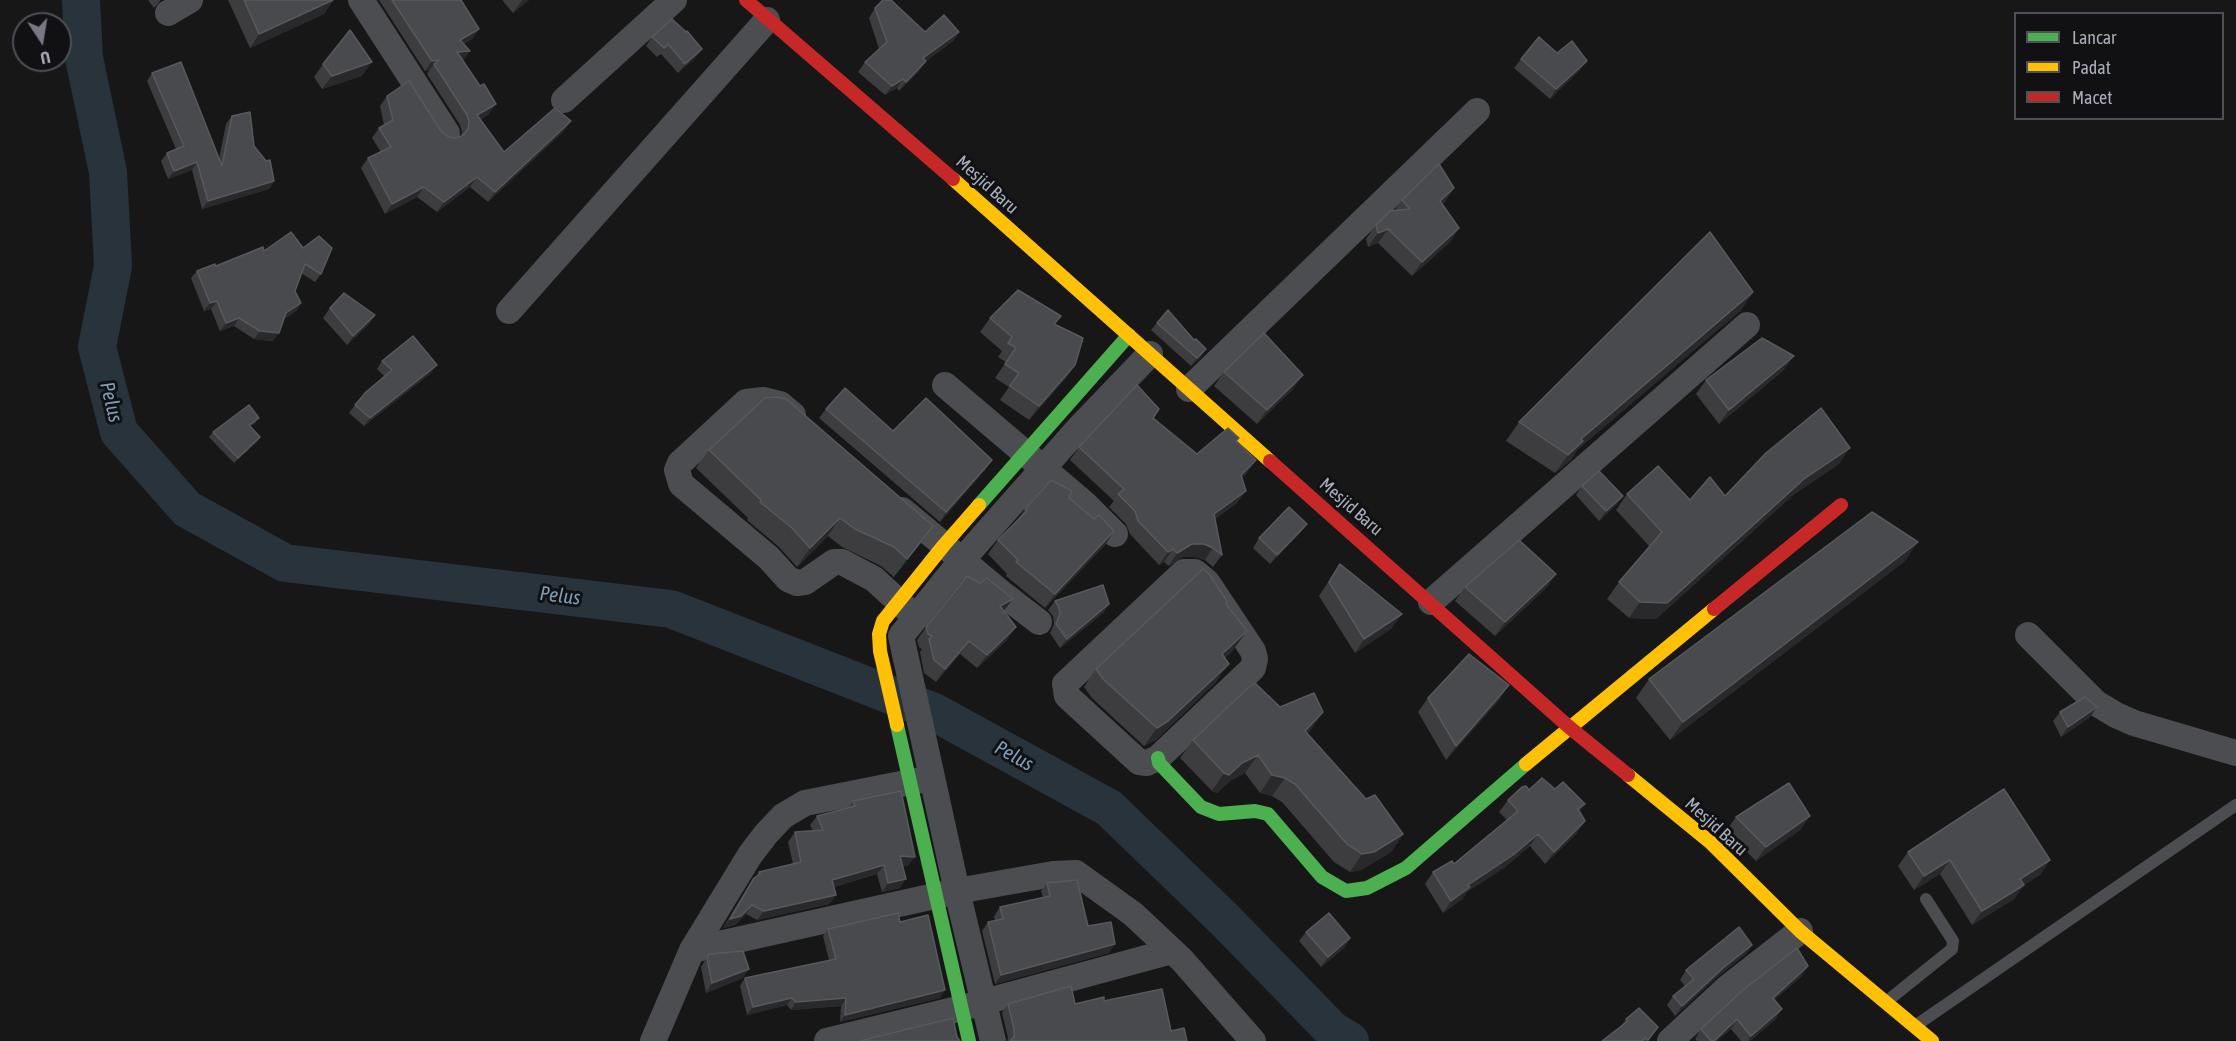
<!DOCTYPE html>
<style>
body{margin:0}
#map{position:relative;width:2236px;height:1041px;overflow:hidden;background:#171718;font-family:"Asap Condensed",sans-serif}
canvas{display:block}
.legend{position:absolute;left:2014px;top:12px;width:210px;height:108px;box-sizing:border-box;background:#111114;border:2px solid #4d5056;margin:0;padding:8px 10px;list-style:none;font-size:18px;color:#a8aeb9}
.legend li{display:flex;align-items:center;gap:12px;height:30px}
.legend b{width:30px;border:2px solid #4d5056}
.north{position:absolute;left:12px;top:12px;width:60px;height:60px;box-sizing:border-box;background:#111114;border:2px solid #4d5056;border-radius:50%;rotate:168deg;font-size:16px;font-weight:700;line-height:24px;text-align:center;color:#a8aeb9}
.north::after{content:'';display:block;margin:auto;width:21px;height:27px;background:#757981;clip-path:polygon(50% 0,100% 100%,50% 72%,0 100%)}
</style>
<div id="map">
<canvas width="2236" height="1041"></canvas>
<ul class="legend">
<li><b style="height:8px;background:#4caf50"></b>Lancar</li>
<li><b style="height:8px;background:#ffc107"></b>Padat</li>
<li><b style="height:8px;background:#c62828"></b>Macet</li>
</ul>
<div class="north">U</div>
</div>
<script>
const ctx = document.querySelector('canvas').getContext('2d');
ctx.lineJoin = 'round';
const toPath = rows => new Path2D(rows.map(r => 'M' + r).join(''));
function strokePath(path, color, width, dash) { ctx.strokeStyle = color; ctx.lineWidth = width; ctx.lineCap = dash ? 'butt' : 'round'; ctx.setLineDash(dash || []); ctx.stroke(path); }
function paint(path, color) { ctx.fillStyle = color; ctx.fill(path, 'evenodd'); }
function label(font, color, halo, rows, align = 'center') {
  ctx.font = font + ' "Asap Condensed",sans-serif'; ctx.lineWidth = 6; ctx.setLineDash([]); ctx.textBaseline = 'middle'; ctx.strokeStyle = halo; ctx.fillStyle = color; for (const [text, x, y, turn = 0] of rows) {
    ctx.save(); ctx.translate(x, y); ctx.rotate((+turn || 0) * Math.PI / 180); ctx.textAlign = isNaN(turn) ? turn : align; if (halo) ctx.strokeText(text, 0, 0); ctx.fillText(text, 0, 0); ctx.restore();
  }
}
const river = toPath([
 [81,0,84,58,108,172,113,266,97,347,119,432,187,509,285,563,671,609,934,712,1109,808,1225,920,1332,1030,1350,1041]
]);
const lane = toPath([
 [1886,1002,1952,949,1953,941,1926,899],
 [1915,1026,2236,805]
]);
const street = toPath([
 [361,0,447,133],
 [168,13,190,0],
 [564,100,674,0],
 [509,311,767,20],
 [945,385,1085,504,1115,534],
 [1189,389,1477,111],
 [793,415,780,404,764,400,746,402,680,463,677,470,681,484,769,558,788,579,797,583,805,582,834,562,842,562,874,579,911,613],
 [902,510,999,591,1039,622],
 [1184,572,1195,572,1207,582,1253,651,1255,659,1253,668,1158,758,1147,763,1139,762,1067,696,1065,684,1184,572],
 [1431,602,1747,325],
 [2028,635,2096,703,2116,715,2134,723,2236,753],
 [692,950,957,891,1053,874,1076,873,1133,914,1182,960,1253,1041],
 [653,1041,692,950,750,855,766,834,783,816,805,803,926,779],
 [827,1041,962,1008,1172,951],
 [993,1041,957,891,901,636,962,560,1077,430,1150,354],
 [1670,1041,1727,988,1800,931]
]);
const fast = toPath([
 [979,505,1129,335],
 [897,725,969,1041],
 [1158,758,1159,763,1201,807,1219,814,1255,811,1268,814,1322,877,1346,891,1367,888,1406,868,1526,764]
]);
const slow = toPath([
 [953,179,1270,461],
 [897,725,880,651,879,634,883,621,944,545,979,505],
 [1526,764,1714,609],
 [1628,775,1710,842,1800,931,1932,1041]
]);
const jam = toPath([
 [746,0,953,179],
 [1270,461,1569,727,1628,775],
 [1714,609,1841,505]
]);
const wall = toPath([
 [148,0,161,0,154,8],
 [228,0,333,0,324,14,250,48],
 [379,0,461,0,479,29,472,39,464,44,470,51,463,60,489,114,480,120,504,152,564,131,488,202,470,187,437,212,417,197,385,214,361,168,368,158,381,152,372,138,379,128,384,125,380,106,387,96,441,131,447,136,454,138,461,136,462,132,460,125,427,74,429,71,425,71],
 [502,0,529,0,513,13],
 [875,8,925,32,959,32,953,41,926,61,919,71,899,91,897,88,885,95,858,72,865,62,879,49,869,18],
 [652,37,702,49,695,58,678,73,661,54,657,57,646,46],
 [1521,59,1580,70,1550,99,1514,68],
 [323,64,362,76,322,89,314,77],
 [152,73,219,159,226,124,232,116,254,146,274,181,269,189,202,209,192,170,168,179,161,161,167,153,176,149,147,81],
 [1402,200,1445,202,1442,204,1459,228,1450,242,1412,276,1378,243,1368,247,1366,239,1376,225,1394,211],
 [291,232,321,274,315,282,301,273,295,291,301,303,296,311,284,319,273,341,254,339,234,326,220,331,211,309,204,311,191,278,197,271,216,266,264,251],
 [1753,292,1741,310,1577,450,1571,460,1555,473,1506,441,1519,422],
 [330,308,375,315,368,325,347,345,323,318],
 [990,318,1054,324,1075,365,1065,379,1029,420,1000,400,1009,387,995,378,1006,362,998,357,1002,351,980,332],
 [1157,323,1201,357,1191,366,1151,330],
 [382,361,431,373,364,426,349,413,355,405,385,377,377,369],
 [1784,370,1719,424,1696,394,1706,380],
 [1224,372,1293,389,1257,424,1214,386],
 [826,409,893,431,986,469,940,522,819,418],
 [259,418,255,423,250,426,260,437,257,442,234,463,209,437,213,432],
 [1153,418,1197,454,1237,442,1247,473,1242,478,1237,503,1215,519,1222,555,1213,567,1205,560,1195,557,1183,557,1169,566,1164,562,1159,565,1130,534,1126,524,1109,507,1114,501,1070,460,1079,447],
 [709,450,933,526,920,544,894,577,881,566,842,547,828,536,797,567,779,547,747,520,748,518,696,468],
 [1839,464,1793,495,1656,619,1629,618,1607,599,1619,582,1650,547,1616,510,1627,494,1690,500,1725,496],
 [1582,486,1623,496,1616,505,1599,521,1576,495],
 [1069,498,1094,519,1114,531,1105,545,1045,608,1006,576,1007,574,988,554,998,540,1016,522,1025,509],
 [1307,524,1300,533,1270,564,1253,548,1259,538],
 [1905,561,1670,740,1636,698,1649,679],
 [1340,564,1392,628,1355,653,1319,596],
 [1556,574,1546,588,1495,636,1455,601,1465,587],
 [1055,601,1109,604,1103,613,1060,648,1050,633,1054,624,1053,616,1048,610],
 [1226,604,1234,649,1225,658,1216,682,1156,740,1144,746,1092,698,1084,687,1096,669],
 [926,627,1007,640,977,668,960,654,936,682,924,673,920,652,922,649,919,647,917,640],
 [1428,698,1500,699,1446,760,1418,712],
 [1280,707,1311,730,1307,734,1366,799,1403,834,1391,852,1361,870,1350,872,1334,862,1282,802,1272,796,1260,793,1245,773,1230,781,1217,793,1212,791,1180,758,1193,740],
 [2060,712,2090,717,2061,737,2053,721],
 [1529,790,1580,812,1577,833,1545,864,1530,846,1505,867,1467,892,1462,899,1443,913,1425,884,1433,872,1454,864,1507,820,1499,812,1508,800],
 [853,801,908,866,903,866,900,888,882,892,877,874,834,887,836,895,829,904,757,920,746,914,735,925,723,928,748,887,759,872,793,864,788,842,795,832,813,831,810,825,817,816,848,808],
 [1810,816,1800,830,1756,861,1726,831,1736,817],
 [1908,852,2041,874,2024,885,2014,899,1972,925,1940,874,1914,890,1898,866],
 [1047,883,1088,926,1109,953,995,984,982,931,988,922,995,921,994,916,1000,907,1043,897,1041,891],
 [900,922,940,998,840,1022,841,1006,791,1010,787,1005,747,1015,740,986,745,978,829,960,823,936,828,929],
 [1306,932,1350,938,1344,948,1321,967,1299,941],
 [1752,945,1746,954,1717,977,1675,1016,1667,1005,1673,996,1685,986,1680,980,1686,970],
 [709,954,743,978,706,993,701,967],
 [1802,976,1774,1000,1776,1019,1750,1041,1741,1041,1731,1029,1717,1041,1697,1041,1695,1039,1701,1029],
 [1104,1001,1171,1031,1187,1041,1007,1041,1008,1038,1002,1013,1008,1004,1075,1004],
 [1626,1019,1658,1027,1648,1041,1602,1041,1620,1027]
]);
const shadedWall = toPath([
 [333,0,324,14,250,48,259,34],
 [523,0,529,0,513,13,520,3],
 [479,29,472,39,453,50,460,40],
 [959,32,953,41,926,61,919,71,899,91,923,58],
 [702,49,695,58,678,73,685,64],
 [470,51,463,61,457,52],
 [439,60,434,64,429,71,425,71,432,61],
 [1587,61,1580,70,1550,99,1556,89],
 [372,62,362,76,322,89,332,76],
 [903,79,897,88,885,95,892,86],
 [496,104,489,114,470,125,477,115],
 [571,121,564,131,488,202,495,192],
 [197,162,192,170,168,179,174,171],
 [477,177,470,187,437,212,444,202],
 [274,181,269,189,202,209,208,201],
 [424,187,417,197,385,214,392,204],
 [1454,188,1445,202,1430,215,1440,201],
 [1459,228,1450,242,1412,276,1422,262],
 [1388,229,1378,243,1368,247,1378,233],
 [1753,292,1741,310,1577,450,1571,460,1555,473,1568,455,1581,439],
 [217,301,211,309,204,311,210,303],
 [301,303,296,311,281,321,286,313],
 [375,315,368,325,347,345,353,336],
 [239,318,234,326,220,331,226,323],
 [260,331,279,333,273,341,254,339],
 [1206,349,1201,357,1191,366,1197,358],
 [1794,356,1784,370,1719,424,1729,410],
 [437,365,431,373,364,426,370,418],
 [1075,365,1065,379,1029,420,1039,406],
 [1303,375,1293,389,1257,424,1267,410],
 [260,437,257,442,234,463,238,458],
 [1850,448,1839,464,1793,495,1656,619,1629,618,1640,602,1804,479],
 [992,460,986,469,940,522,946,512],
 [1256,460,1247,473,1232,488,1241,475],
 [1246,491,1237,503,1205,527,1214,514],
 [1623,496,1616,505,1599,521,1606,511],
 [840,518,828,536,797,567,810,548],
 [1307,524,1300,533,1270,564,1277,555],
 [933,526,920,544,894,577,907,559],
 [1114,531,1105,545,1045,608,1055,594],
 [1918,542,1905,561,1670,740,1683,722],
 [1192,544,1204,544,1213,548,1205,560,1195,557,1183,557,1169,566,1177,553],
 [1173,549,1164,562,1159,565,1168,552],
 [1556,574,1546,588,1495,636,1505,622],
 [1013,599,1003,612,1000,606],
 [1109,604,1103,613,1060,648,1067,639],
 [1402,614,1392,628,1355,653,1364,639],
 [1016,627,1007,640,977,668,987,655],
 [1247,631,1234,649,1209,673,1222,654],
 [969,641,960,654,936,682,945,669],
 [1229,664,1216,682,1156,740,1144,746,1157,728],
 [1509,685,1500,699,1446,760,1456,746],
 [2097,707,2090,717,2061,737,2068,727],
 [1323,712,1311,730,1292,749,1305,731],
 [1258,755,1245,773,1230,781,1217,793,1212,791,1224,773],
 [1272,775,1285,778,1272,796,1260,793],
 [1585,804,1577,816,1578,809],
 [1810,816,1800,830,1756,861,1766,847],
 [1585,821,1577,833,1545,864,1554,852],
 [1403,834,1391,852,1361,870,1350,872,1362,854],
 [1538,834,1530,846,1505,867,1467,892,1462,899,1443,913,1451,901,1468,885],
 [900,856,915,857,908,866,894,865],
 [1950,860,1940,874,1914,890,1924,876],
 [2050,860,2041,874,2016,890,2024,885,2014,899,1972,925,1982,911,2020,879],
 [884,865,877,874,826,889,832,880],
 [906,879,900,888,882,892,888,883],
 [836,895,829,904,757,920,764,911],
 [752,905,746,914,735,925,723,928,730,919],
 [1350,938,1344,948,1321,967,1328,957],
 [1115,944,1109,953,995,984,1001,975],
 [1752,945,1746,954,1717,977,1675,1016,1682,1006,1723,968],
 [1808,966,1802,976,1766,1007,1773,998],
 [749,969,743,978,706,993,712,983],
 [945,990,940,998,840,1022,845,1015],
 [792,998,787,1005,747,1015,753,1007],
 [846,998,841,1006,791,1010,796,1002],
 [1782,1009,1776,1019,1750,1041,1748,1041,1751,1036],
 [1737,1019,1731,1029,1717,1041,1714,1041]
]);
const building = toPath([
 [244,0,333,0,259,34,244,0],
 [392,0,461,0,479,29,460,40,470,51,457,52,480,86,484,84,496,104,477,115,504,152,555,108,571,121,495,192,477,177,444,202,424,187,392,204,368,158,391,147,379,128,393,120,387,96,409,81,441,131,447,136,454,138,462,136,468,129,469,122,467,115,434,64,439,60,432,61,392,0],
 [883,0,891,0,925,32,944,15,959,32,923,58,926,61,906,82,903,79,892,86,865,62,887,42,875,8,883,0],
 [672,19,686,32,687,31,702,49,685,64,668,44,664,48,652,37,672,19],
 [350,30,372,62,332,76,323,64,350,30],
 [1539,37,1557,53,1572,41,1587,61,1556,89,1521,59,1539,37],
 [181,62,222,166,232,116,250,112,254,146,266,161,270,160,274,181,208,201,197,162,174,171,167,153,184,146,152,73,181,62],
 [1439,164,1454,188,1440,201,1459,228,1422,262,1388,229,1378,233,1376,225,1390,211,1410,209,1402,200,1439,164],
 [291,232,303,248,319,236,332,248,321,274,305,264,295,291,301,303,286,313,279,333,260,331,239,318,226,323,217,301,210,303,197,271,215,264,216,266,263,247,264,251,291,232],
 [1710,232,1753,292,1581,439,1583,441,1568,455,1519,422,1710,232],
 [1018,290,1061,316,1054,324,1083,338,1075,365,1039,406,1010,386,1019,373,1005,364,1016,348,1008,343,1012,337,990,318,1018,290],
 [344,293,375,315,353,336,330,308,344,293],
 [1168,310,1194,340,1196,339,1206,349,1197,358,1157,323,1168,310],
 [1264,333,1303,375,1267,410,1224,372,1264,333],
 [413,336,437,365,370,418,355,405,366,392,392,370,382,361,413,336],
 [1762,338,1794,356,1729,410,1706,380,1762,338],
 [1137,385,1159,409,1153,418,1197,454,1228,428,1239,438,1236,441,1256,460,1241,475,1246,491,1214,514,1222,555,1213,548,1204,544,1192,544,1177,553,1173,549,1168,552,1138,521,1135,511,1118,494,1124,489,1079,447,1137,385],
 [845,388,893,431,926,398,992,460,946,512,826,409,845,388],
 [776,397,786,399,933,526,907,559,894,547,855,529,840,518,810,548,792,528,760,502,761,500,709,450,765,398,776,397],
 [249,405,259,418,249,425,260,437,238,458,213,432,249,405],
 [1821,408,1850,448,1804,479,1667,603,1640,602,1619,582,1662,532,1627,494,1658,466,1690,500,1710,477,1725,496,1766,453,1821,408],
 [1599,471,1623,496,1606,511,1582,486,1599,471],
 [1051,480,1072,491,1069,498,1094,519,1099,515,1114,531,1055,594,1016,562,1018,560,998,540,1027,511,1025,509,1051,480],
 [1289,507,1307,524,1277,555,1259,538,1289,507],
 [1872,512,1918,542,1683,722,1649,679,1872,512],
 [1519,540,1556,574,1505,622,1465,587,1519,540],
 [1340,564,1402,614,1364,639,1329,582,1340,564],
 [1203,569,1209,574,1227,601,1226,604,1247,631,1222,654,1229,664,1168,721,1157,728,1104,680,1096,669,1203,569],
 [967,576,980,583,987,578,1013,599,1000,606,1016,627,987,655,969,641,945,669,934,660,929,639,932,636,928,634,926,627,967,576],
 [1103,585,1109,604,1067,639,1056,624,1060,614,1059,607,1055,601,1103,585],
 [1469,654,1509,685,1456,746,1428,698,1469,654],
 [1255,683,1280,707,1314,693,1323,712,1305,731,1366,799,1375,795,1403,834,1374,852,1362,854,1347,844,1295,784,1285,778,1272,775,1258,755,1242,763,1229,775,1224,773,1193,740,1247,689,1255,683],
 [2085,697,2097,707,2068,727,2060,712,2085,697],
 [1542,778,1555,789,1563,782,1585,804,1578,809,1585,821,1554,852,1538,834,1513,855,1468,885,1470,887,1451,901,1433,872,1452,861,1454,864,1518,811,1508,800,1522,787,1526,786,1529,790,1542,778],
 [1789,783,1810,816,1766,847,1736,817,1789,783],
 [2004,789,2050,860,2020,879,2024,885,1982,911,1950,860,1924,876,1908,852,2004,789],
 [901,791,915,857,900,856,906,879,888,883,884,865,832,880,836,895,764,911,752,905,741,916,730,919,754,878,760,874,759,872,801,862,795,832,823,830,817,816,855,806,853,801,901,791],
 [1077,880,1088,926,1111,922,1115,944,1001,975,988,922,1003,919,1000,907,1050,896,1047,883,1077,880],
 [898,913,900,922,928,915,945,990,845,1015,846,998,796,1002,792,998,753,1007,745,978,836,959,828,929,898,913],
 [1329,913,1350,938,1328,957,1306,932,1329,913],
 [1739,927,1752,945,1723,968,1682,1006,1673,996,1694,979,1686,970,1739,927],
 [1797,948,1808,966,1773,998,1782,1009,1751,1036,1737,1019,1714,1041,1711,1041,1701,1029,1743,990,1797,948],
 [743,951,749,969,712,983,707,958,709,954,743,951],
 [1071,986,1075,1004,1104,997,1104,1001,1162,989,1171,1031,1184,1028,1187,1041,1010,1041,1014,1037,1014,1029,1008,1004,1071,986],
 [1639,1008,1658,1027,1648,1040,1645,1038,1642,1041,1602,1041,1628,1021,1626,1019,1639,1008],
 [953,1018,957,1037,960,1041,860,1041,953,1018]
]);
const streetNames = [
 ["Mesjid Baru",987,185,42],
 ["Mesjid Baru",1351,507,41],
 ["Mesjid Baru",1716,827,42]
];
const waterNames = [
 ["Pelus",111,402,76],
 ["Pelus",560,596,7],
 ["Pelus",1014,756,29]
];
strokePath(river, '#29333b', 38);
strokePath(lane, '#4b4d51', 12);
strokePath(street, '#4b4d51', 26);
strokePath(fast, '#4caf50', 14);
strokePath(slow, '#ffc107', 14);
strokePath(jam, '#c62828', 14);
paint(wall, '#3d3d40');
paint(shadedWall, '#29292b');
paint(building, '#494a4d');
strokePath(building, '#58595e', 1.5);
label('18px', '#a8aeb9', '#111114', streetNames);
label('italic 20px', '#7c9eb7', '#111114', waterNames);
</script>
